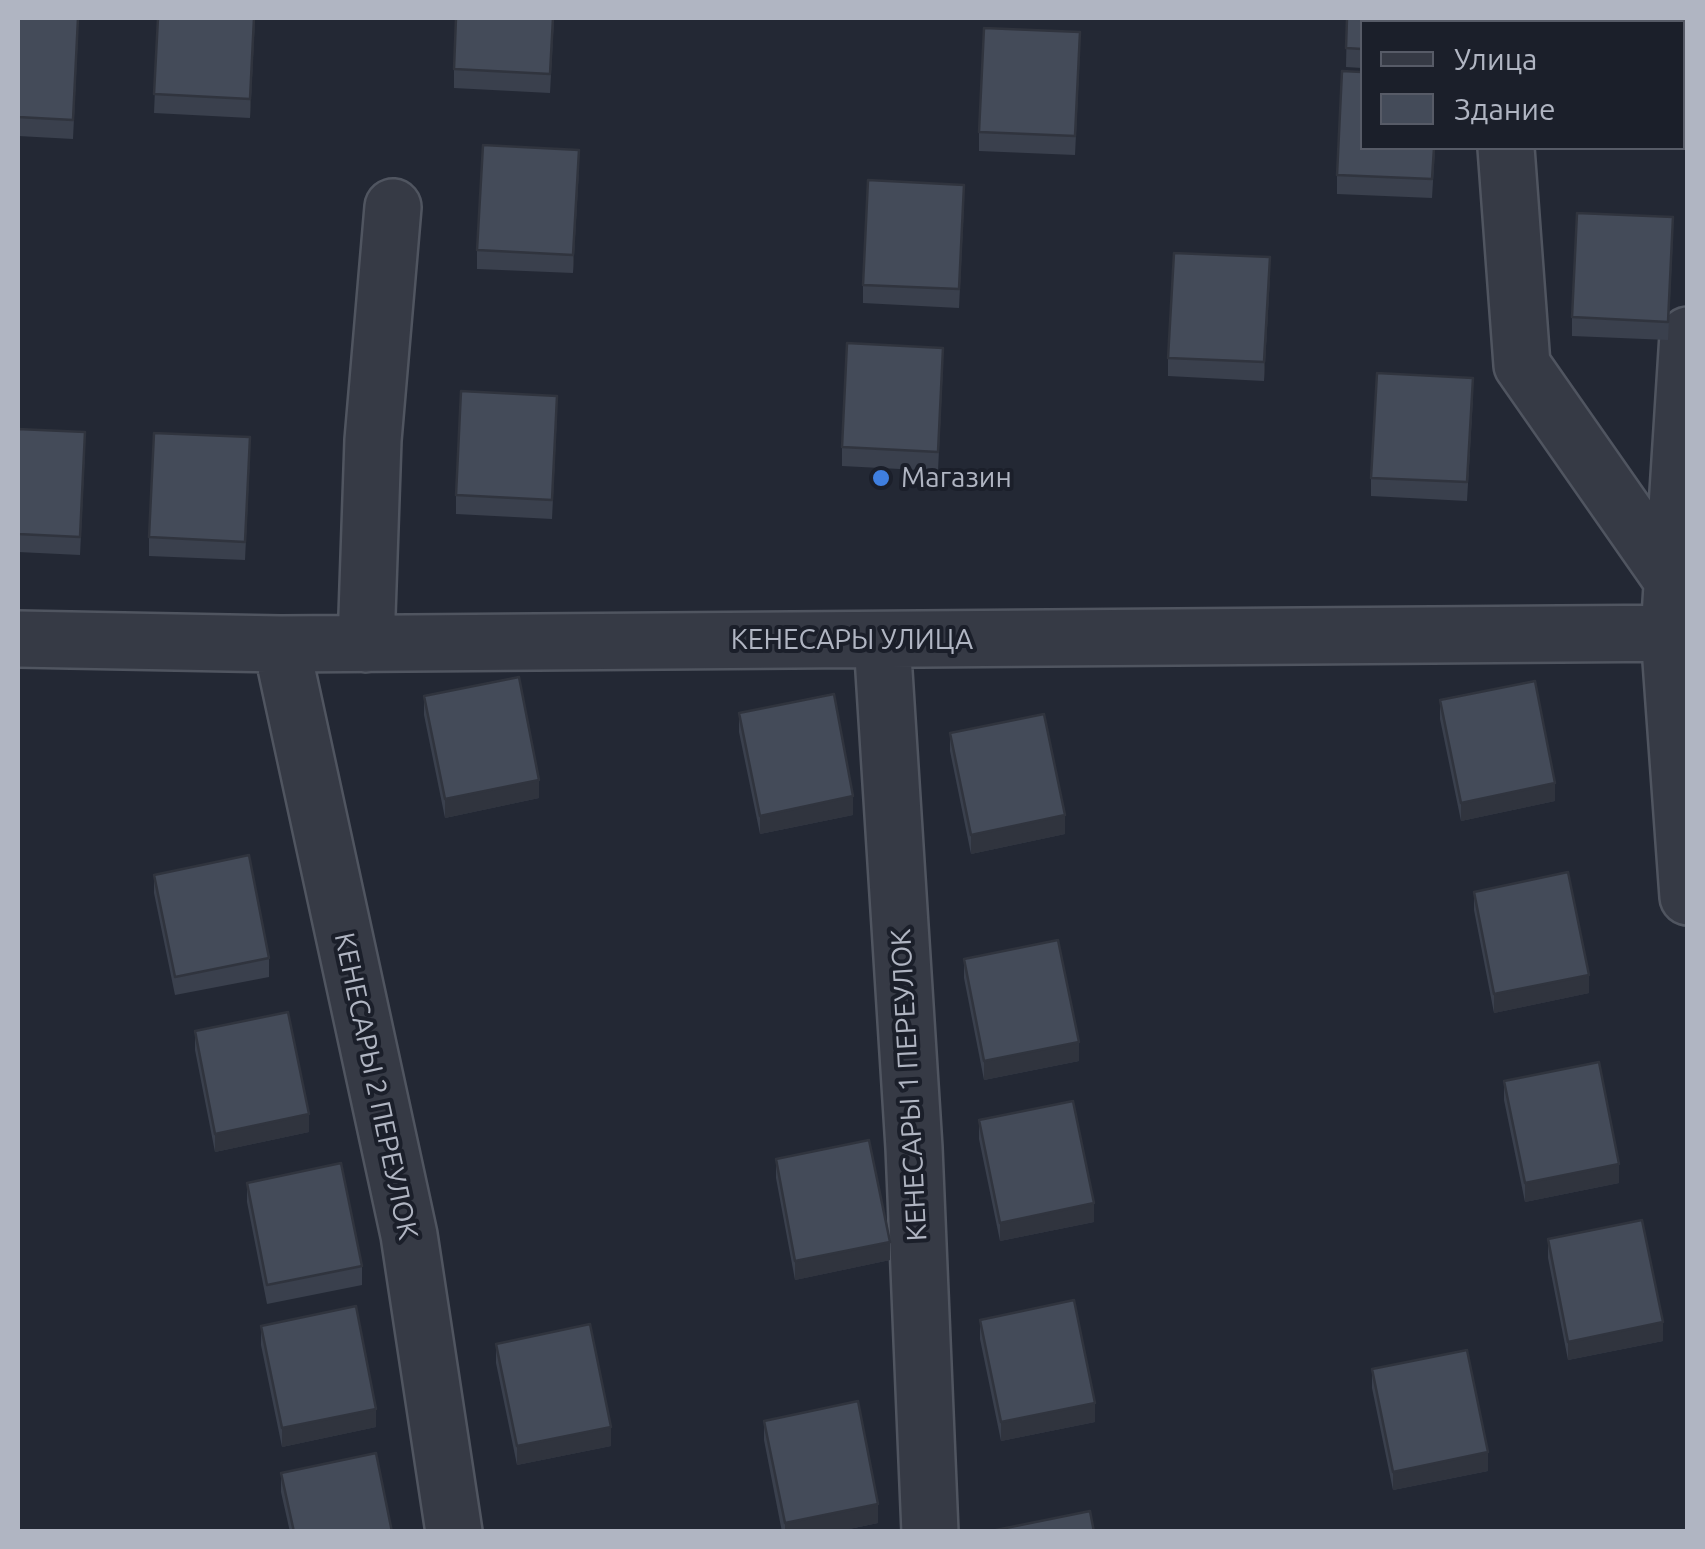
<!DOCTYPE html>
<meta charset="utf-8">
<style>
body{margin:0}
#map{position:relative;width:1705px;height:1549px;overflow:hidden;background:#232834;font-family:Ubuntu,sans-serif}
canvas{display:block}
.frame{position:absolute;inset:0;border:20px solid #b0b5c2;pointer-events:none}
.legend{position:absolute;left:1360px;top:20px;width:325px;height:130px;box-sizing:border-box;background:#1b1f2a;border:2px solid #575b67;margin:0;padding:12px 18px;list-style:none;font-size:30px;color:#b0b5c2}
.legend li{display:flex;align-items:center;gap:20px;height:50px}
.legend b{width:50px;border:2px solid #575b67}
</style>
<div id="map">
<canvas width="1705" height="1549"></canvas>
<div class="frame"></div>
<ul class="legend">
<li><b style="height:12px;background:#363a45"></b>Улица</li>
<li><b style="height:28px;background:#444b59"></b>Здание</li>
</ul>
</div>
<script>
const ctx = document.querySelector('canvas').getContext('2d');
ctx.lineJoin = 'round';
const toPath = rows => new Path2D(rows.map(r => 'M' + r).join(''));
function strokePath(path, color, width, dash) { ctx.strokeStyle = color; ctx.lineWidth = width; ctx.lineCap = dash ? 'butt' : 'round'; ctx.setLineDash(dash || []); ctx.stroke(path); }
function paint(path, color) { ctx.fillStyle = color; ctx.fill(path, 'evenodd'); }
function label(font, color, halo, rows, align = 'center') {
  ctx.font = font + ' Ubuntu,sans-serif'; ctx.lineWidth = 8; ctx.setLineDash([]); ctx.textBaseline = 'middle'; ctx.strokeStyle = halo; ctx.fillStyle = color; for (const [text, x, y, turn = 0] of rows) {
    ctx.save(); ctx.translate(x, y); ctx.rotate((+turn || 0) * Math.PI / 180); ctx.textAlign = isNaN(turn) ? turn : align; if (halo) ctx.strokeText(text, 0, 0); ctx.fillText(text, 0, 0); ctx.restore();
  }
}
const minor = toPath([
 [1497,18,1498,22],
 [1506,148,1522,365,1672,580],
 [1688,335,1669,633,1688,897],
 [18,639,281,644,1688,633],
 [882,640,914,1148,930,1532],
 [281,644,409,1235,454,1532],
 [366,644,373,440,393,207]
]);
const wall = toPath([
 [18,18,78,34,73,139,18,136],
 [158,18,255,18,250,118,154,113],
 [554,18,550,93,454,88,454,69],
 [1347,18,1445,18,1444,22,1362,22,1362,68,1346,67],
 [1080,51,1075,155,979,151,979,132],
 [1435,148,1432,198,1337,194,1337,175],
 [579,168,573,273,477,269,477,250],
 [964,204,959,308,863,303,863,285],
 [1673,236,1668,340,1572,336,1572,317],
 [1270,276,1264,381,1168,376,1168,358],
 [943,366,938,471,842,466,842,447],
 [1473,397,1467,501,1371,496,1371,478],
 [557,414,552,519,456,514,456,495],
 [18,429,85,451,80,555,18,552],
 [250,456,245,560,149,556,149,537],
 [424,696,539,798,445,818,424,715],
 [1440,700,1555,801,1461,821,1440,719],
 [739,713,853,815,760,834,739,732],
 [950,733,1065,834,971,854,950,751],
 [154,875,269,958,269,977,175,995,154,893],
 [1474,892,1589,993,1494,1013,1474,910],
 [964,959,1079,1061,984,1080,964,978],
 [195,1031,309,1132,215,1152,195,1050],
 [1504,1081,1619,1183,1525,1202,1504,1100],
 [979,1120,1094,1222,1000,1241,979,1139],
 [776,1159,890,1260,795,1280,776,1178],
 [247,1183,362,1266,362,1285,267,1304,247,1202],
 [1548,1239,1663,1341,1568,1360,1548,1258],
 [980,1320,1095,1422,1001,1441,980,1339],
 [261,1326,376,1427,282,1447,261,1345],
 [496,1344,611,1446,517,1465,496,1363],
 [1372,1369,1488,1471,1393,1490,1372,1388],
 [764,1421,878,1523,835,1532,782,1532,764,1440],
 [281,1473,392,1532,290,1532,281,1492]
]);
const shadedWall = toPath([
 [254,18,255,18,250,118,250,99],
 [579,150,579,168,573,273,573,255],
 [1270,257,1270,276,1264,381,1264,362],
 [539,780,539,798,445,818,445,799],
 [1555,783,1555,801,1461,821,1461,803],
 [853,796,853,815,760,834,760,816],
 [1065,815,1065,834,971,854,971,835],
 [1589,975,1589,993,1494,1013,1494,994],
 [1079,1042,1079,1061,984,1080,984,1061],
 [309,1114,309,1132,215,1152,215,1134],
 [1619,1164,1619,1183,1525,1202,1525,1183],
 [1094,1203,1094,1222,1000,1241,1000,1223],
 [890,1242,890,1260,795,1280,795,1261],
 [1663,1322,1663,1341,1568,1360,1568,1342],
 [1095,1403,1095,1422,1001,1441,1001,1422],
 [376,1409,376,1427,282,1447,282,1428],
 [611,1427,611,1446,517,1465,517,1446],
 [1488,1452,1488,1471,1393,1490,1393,1472],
 [18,1504,19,1504,19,1522,18,1523],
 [878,1504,878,1523,835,1532,785,1532,785,1523]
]);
const building = toPath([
 [18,18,78,18,73,120,18,117,18,18],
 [158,18,254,18,250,99,154,94,158,18],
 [456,18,553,18,550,74,454,69,456,18],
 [1347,18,1444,18,1443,22,1362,22,1362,49,1346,48,1347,18],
 [984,28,1080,32,1075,136,979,132,984,28],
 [1342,71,1362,72,1362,148,1434,148,1432,179,1337,175,1342,71],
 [483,145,579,150,573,255,477,250,483,145],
 [868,180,964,185,959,289,863,285,868,180],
 [1577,213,1673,217,1668,322,1572,317,1577,213],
 [1174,253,1270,257,1264,362,1168,358,1174,253],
 [847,343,943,348,938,452,842,447,847,343],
 [1377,373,1473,378,1467,482,1371,478,1377,373],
 [461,391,557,396,552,500,456,495,461,391],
 [18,429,85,432,80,537,18,534,18,429],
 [154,433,250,437,245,542,149,537,154,433],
 [519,677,539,780,445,799,424,696,519,677],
 [1535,681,1555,783,1461,803,1440,700,1535,681],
 [834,694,853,796,760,816,739,713,834,694],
 [1044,714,1065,815,971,835,950,733,1044,714],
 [249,855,269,958,175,977,154,875,249,855],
 [1568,872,1589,975,1494,994,1474,892,1568,872],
 [1058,940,1079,1042,984,1061,964,959,1058,940],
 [288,1012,309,1114,215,1134,195,1031,288,1012],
 [1599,1062,1619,1164,1525,1183,1504,1081,1599,1062],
 [1073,1101,1094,1203,1000,1223,979,1120,1073,1101],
 [869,1140,890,1242,795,1261,776,1159,869,1140],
 [341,1163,362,1266,267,1285,247,1183,341,1163],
 [1642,1220,1663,1322,1568,1342,1548,1239,1642,1220],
 [1074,1300,1095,1403,1001,1422,980,1320,1074,1300],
 [356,1306,376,1409,282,1428,261,1326,356,1306],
 [590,1324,611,1427,517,1446,496,1344,590,1324],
 [1467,1350,1488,1452,1393,1472,1372,1369,1467,1350],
 [858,1401,878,1504,785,1523,764,1421,858,1401],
 [376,1453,392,1532,294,1532,281,1473,376,1453],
 [1090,1511,1094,1532,996,1532,996,1530,1090,1511]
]);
const markers = [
 [881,478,10,"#3f7fe0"]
];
const poiNames = [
 ["Магазин",901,478]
];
const streetNames = [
 ["КЕНЕСАРЫ УЛИЦА",852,640],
 ["КЕНЕСАРЫ 1 ПЕРЕУЛОК",909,1085,-93],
 ["КЕНЕСАРЫ 2 ПЕРЕУЛОК",376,1086,78]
];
strokePath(minor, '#505560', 60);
strokePath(minor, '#363a45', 55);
paint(wall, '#3a404d');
paint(shadedWall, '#30343e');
paint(building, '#444b59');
strokePath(building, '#30343e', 2.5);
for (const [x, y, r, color] of markers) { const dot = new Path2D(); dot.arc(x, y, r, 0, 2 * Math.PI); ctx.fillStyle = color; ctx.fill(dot); strokePath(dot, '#1b1f2a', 4); }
label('28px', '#b0b5c2', '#1b1f2a', poiNames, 'left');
label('28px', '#b0b5c2', '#1b1f2a', streetNames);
</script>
